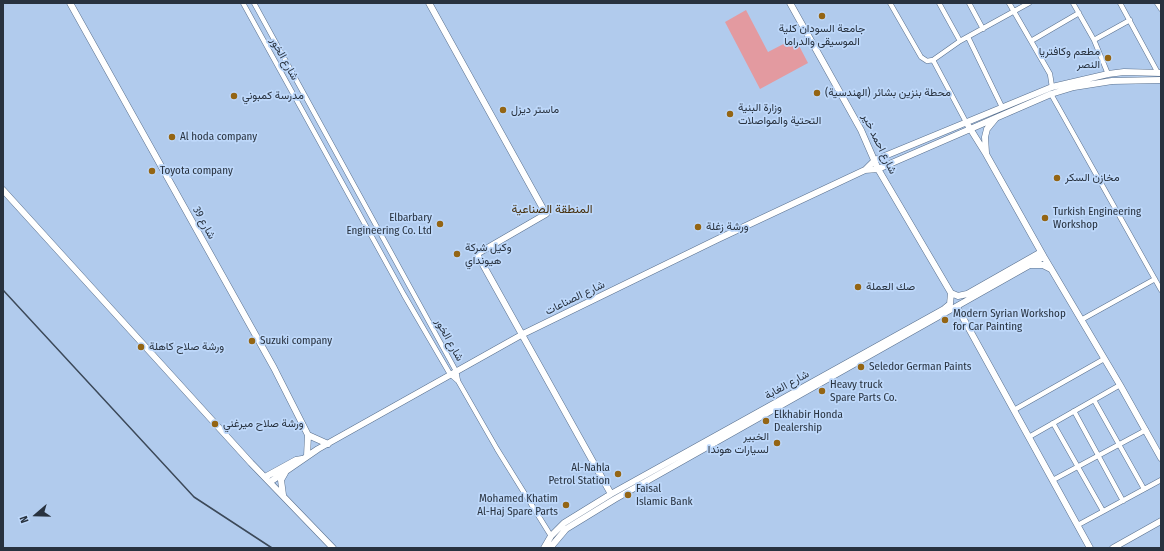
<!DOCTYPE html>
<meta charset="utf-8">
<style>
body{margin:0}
#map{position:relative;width:1164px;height:551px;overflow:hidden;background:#b1cbed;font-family:"Fira Sans Condensed",sans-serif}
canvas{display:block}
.frame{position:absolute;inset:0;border:4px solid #28323f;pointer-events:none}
.north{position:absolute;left:16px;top:495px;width:40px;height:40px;-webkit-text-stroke:3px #bed8fa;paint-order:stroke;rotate:250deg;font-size:11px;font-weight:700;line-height:16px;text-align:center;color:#28323f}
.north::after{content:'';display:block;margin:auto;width:14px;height:18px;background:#28323f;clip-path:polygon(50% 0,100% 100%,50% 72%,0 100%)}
</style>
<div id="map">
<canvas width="1164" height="551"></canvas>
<div class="frame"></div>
<div class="north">N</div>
</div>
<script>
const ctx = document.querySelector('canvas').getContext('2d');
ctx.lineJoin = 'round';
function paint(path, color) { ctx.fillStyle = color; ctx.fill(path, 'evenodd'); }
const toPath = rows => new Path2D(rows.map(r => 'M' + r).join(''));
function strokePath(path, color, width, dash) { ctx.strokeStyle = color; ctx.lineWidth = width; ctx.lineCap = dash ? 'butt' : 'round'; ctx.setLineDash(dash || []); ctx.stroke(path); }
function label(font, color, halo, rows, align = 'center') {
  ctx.font = font + ' "Fira Sans Condensed",Vazirmatn,sans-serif'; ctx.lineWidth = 3.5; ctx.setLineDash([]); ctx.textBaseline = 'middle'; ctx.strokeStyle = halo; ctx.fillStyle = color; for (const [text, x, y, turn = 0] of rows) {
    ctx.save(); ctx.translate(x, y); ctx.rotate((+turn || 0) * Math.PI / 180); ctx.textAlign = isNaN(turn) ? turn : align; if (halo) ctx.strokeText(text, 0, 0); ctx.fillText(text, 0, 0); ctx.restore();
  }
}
const green = toPath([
 [746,10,768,52,795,38,808,63,760,89,725,22]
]);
const street = toPath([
 [243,3,404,295,450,374,458,381],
 [254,3,456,371,458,381,497,449,551,536],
 [890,3,921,57,927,61,933,60,966,122],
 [939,3,960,41],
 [969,3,983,29],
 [1009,3,1050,74,1052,87],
 [1073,3,1094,40,1108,74],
 [1120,3,1158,73],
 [1157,3,1161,9],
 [968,37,1002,107],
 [1094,40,1130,20],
 [1031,41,1079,13],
 [933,60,960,41,1029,3],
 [1051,94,1161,290],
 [1081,320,1155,279],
 [1094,400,1144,489],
 [1014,410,1104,359],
 [1074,411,1123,501],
 [1053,423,1103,511],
 [1029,437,1120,385],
 [1053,480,1146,430],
 [1078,525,1161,480]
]);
const secondary = toPath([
 [70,3,274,368,308,435,307,456],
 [429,3,546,214,477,254,611,494],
 [790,3,861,130,878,169,951,293],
 [966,122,986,154,1044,257,1120,385,1161,458],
 [986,153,985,137,987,129,996,118],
 [865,170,875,160,1052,87,1108,74,1124,72,1161,73],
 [3,190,251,463,333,548],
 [1032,265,1043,265,1051,269],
 [951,293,958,296,967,294,1041,252],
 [957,307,1090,548],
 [308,435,328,444],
 [265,477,296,460,302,459],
 [270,482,318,449,523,334,718,239,865,170,878,169,1051,94,1074,87,1112,81,1161,80],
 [283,495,281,480,285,473],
 [544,548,551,536,564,523,611,494,944,309,950,304,951,293],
 [550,548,566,529,615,499,1044,257],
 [1113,548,1161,521]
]);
const rail = toPath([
 [3,290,194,497,272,548],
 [1160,548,1161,547]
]);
const markers = [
 [822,16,4,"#946514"],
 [1108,58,4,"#946514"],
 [817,93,4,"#946514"],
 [234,96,4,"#946514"],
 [503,110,4,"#946514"],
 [730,114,4,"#946514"],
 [172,137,4,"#946514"],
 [152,171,4,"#946514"],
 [1057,178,4,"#946514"],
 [1045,218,4,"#946514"],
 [440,224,4,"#946514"],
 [698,227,4,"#946514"],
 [457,254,4,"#946514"],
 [858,287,4,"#946514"],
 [945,320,4,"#946514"],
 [252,341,4,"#946514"],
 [141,347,4,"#946514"],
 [861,367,4,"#946514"],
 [822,391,4,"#946514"],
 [766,421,4,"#946514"],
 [215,424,4,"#946514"],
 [777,443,4,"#946514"],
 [618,474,4,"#946514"],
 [628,495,4,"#946514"],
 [566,505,4,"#946514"]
];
const poiNames = [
 ["جامعة السودان كلية",822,29,"center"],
 ["الموسيقى والدراما",822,42,"center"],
 ["مطعم وكافتريا",1100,52,"right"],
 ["النصر",1100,65,"right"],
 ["محطة بنزين بشائر (الهندسية)",825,93],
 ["مدرسة كمبوني",242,96],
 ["وزارة البنية",738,108],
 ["التحتية والمواصلات",738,121],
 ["ماستر ديزل",511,110],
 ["Al hoda company",180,137],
 ["Toyota company",160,171],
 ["مخازن السكر",1065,178],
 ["Turkish Engineering",1053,212],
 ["Workshop",1053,225],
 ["Elbarbary",432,218,"right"],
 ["Engineering Co. Ltd",432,231,"right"],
 ["ورشة زغلة",706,227],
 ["وكيل شركة",465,248],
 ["هيونداي",465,261],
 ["صك العملة",866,287],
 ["Modern Syrian Workshop",953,314],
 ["for Car Painting",953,327],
 ["Suzuki company",260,341],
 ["ورشة صلاح كاهلة",149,347],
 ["Seledor German Paints",869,367],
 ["Heavy truck",830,385],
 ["Spare Parts Co.",830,398],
 ["Elkhabir Honda",774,415],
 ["Dealership",774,428],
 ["ورشة صلاح ميرغني",223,424],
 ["الخبير",769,437,"right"],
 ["لسيارات هوندا",769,450,"right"],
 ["Al-Nahla",610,468,"right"],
 ["Petrol Station",610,481,"right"],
 ["Faisal",636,489],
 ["Islamic Bank",636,502],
 ["Mohamed Khatim",558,499,"right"],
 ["Al-Haj Spare Parts",558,512,"right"]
];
const streetNames = [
 ["شارع الخور",284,59,61],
 ["شارع احمد خير",879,144,64],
 ["شارع 39",204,223,61],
 ["شارع الصناعات",575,298,-26],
 ["شارع الخور",449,340,61],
 ["شارع الغابة",787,385,-29]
];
const neighbourhoodNames = [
 ["المنطقة الصناعية",552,210]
];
paint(green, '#e39aa0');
strokePath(street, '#59708e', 5.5);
strokePath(secondary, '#59708e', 7);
strokePath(street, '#fff', 4.5);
strokePath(secondary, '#fff', 6);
strokePath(rail, '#3c4959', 1.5);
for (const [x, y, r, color] of markers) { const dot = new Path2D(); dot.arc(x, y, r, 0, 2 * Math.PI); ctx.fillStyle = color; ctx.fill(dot); strokePath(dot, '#bed8fa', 1.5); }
label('11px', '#28323f', '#bed8fa', poiNames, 'left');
label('11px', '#28323f', '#bed8fa', streetNames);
label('12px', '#462f0b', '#bed8fa', neighbourhoodNames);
</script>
